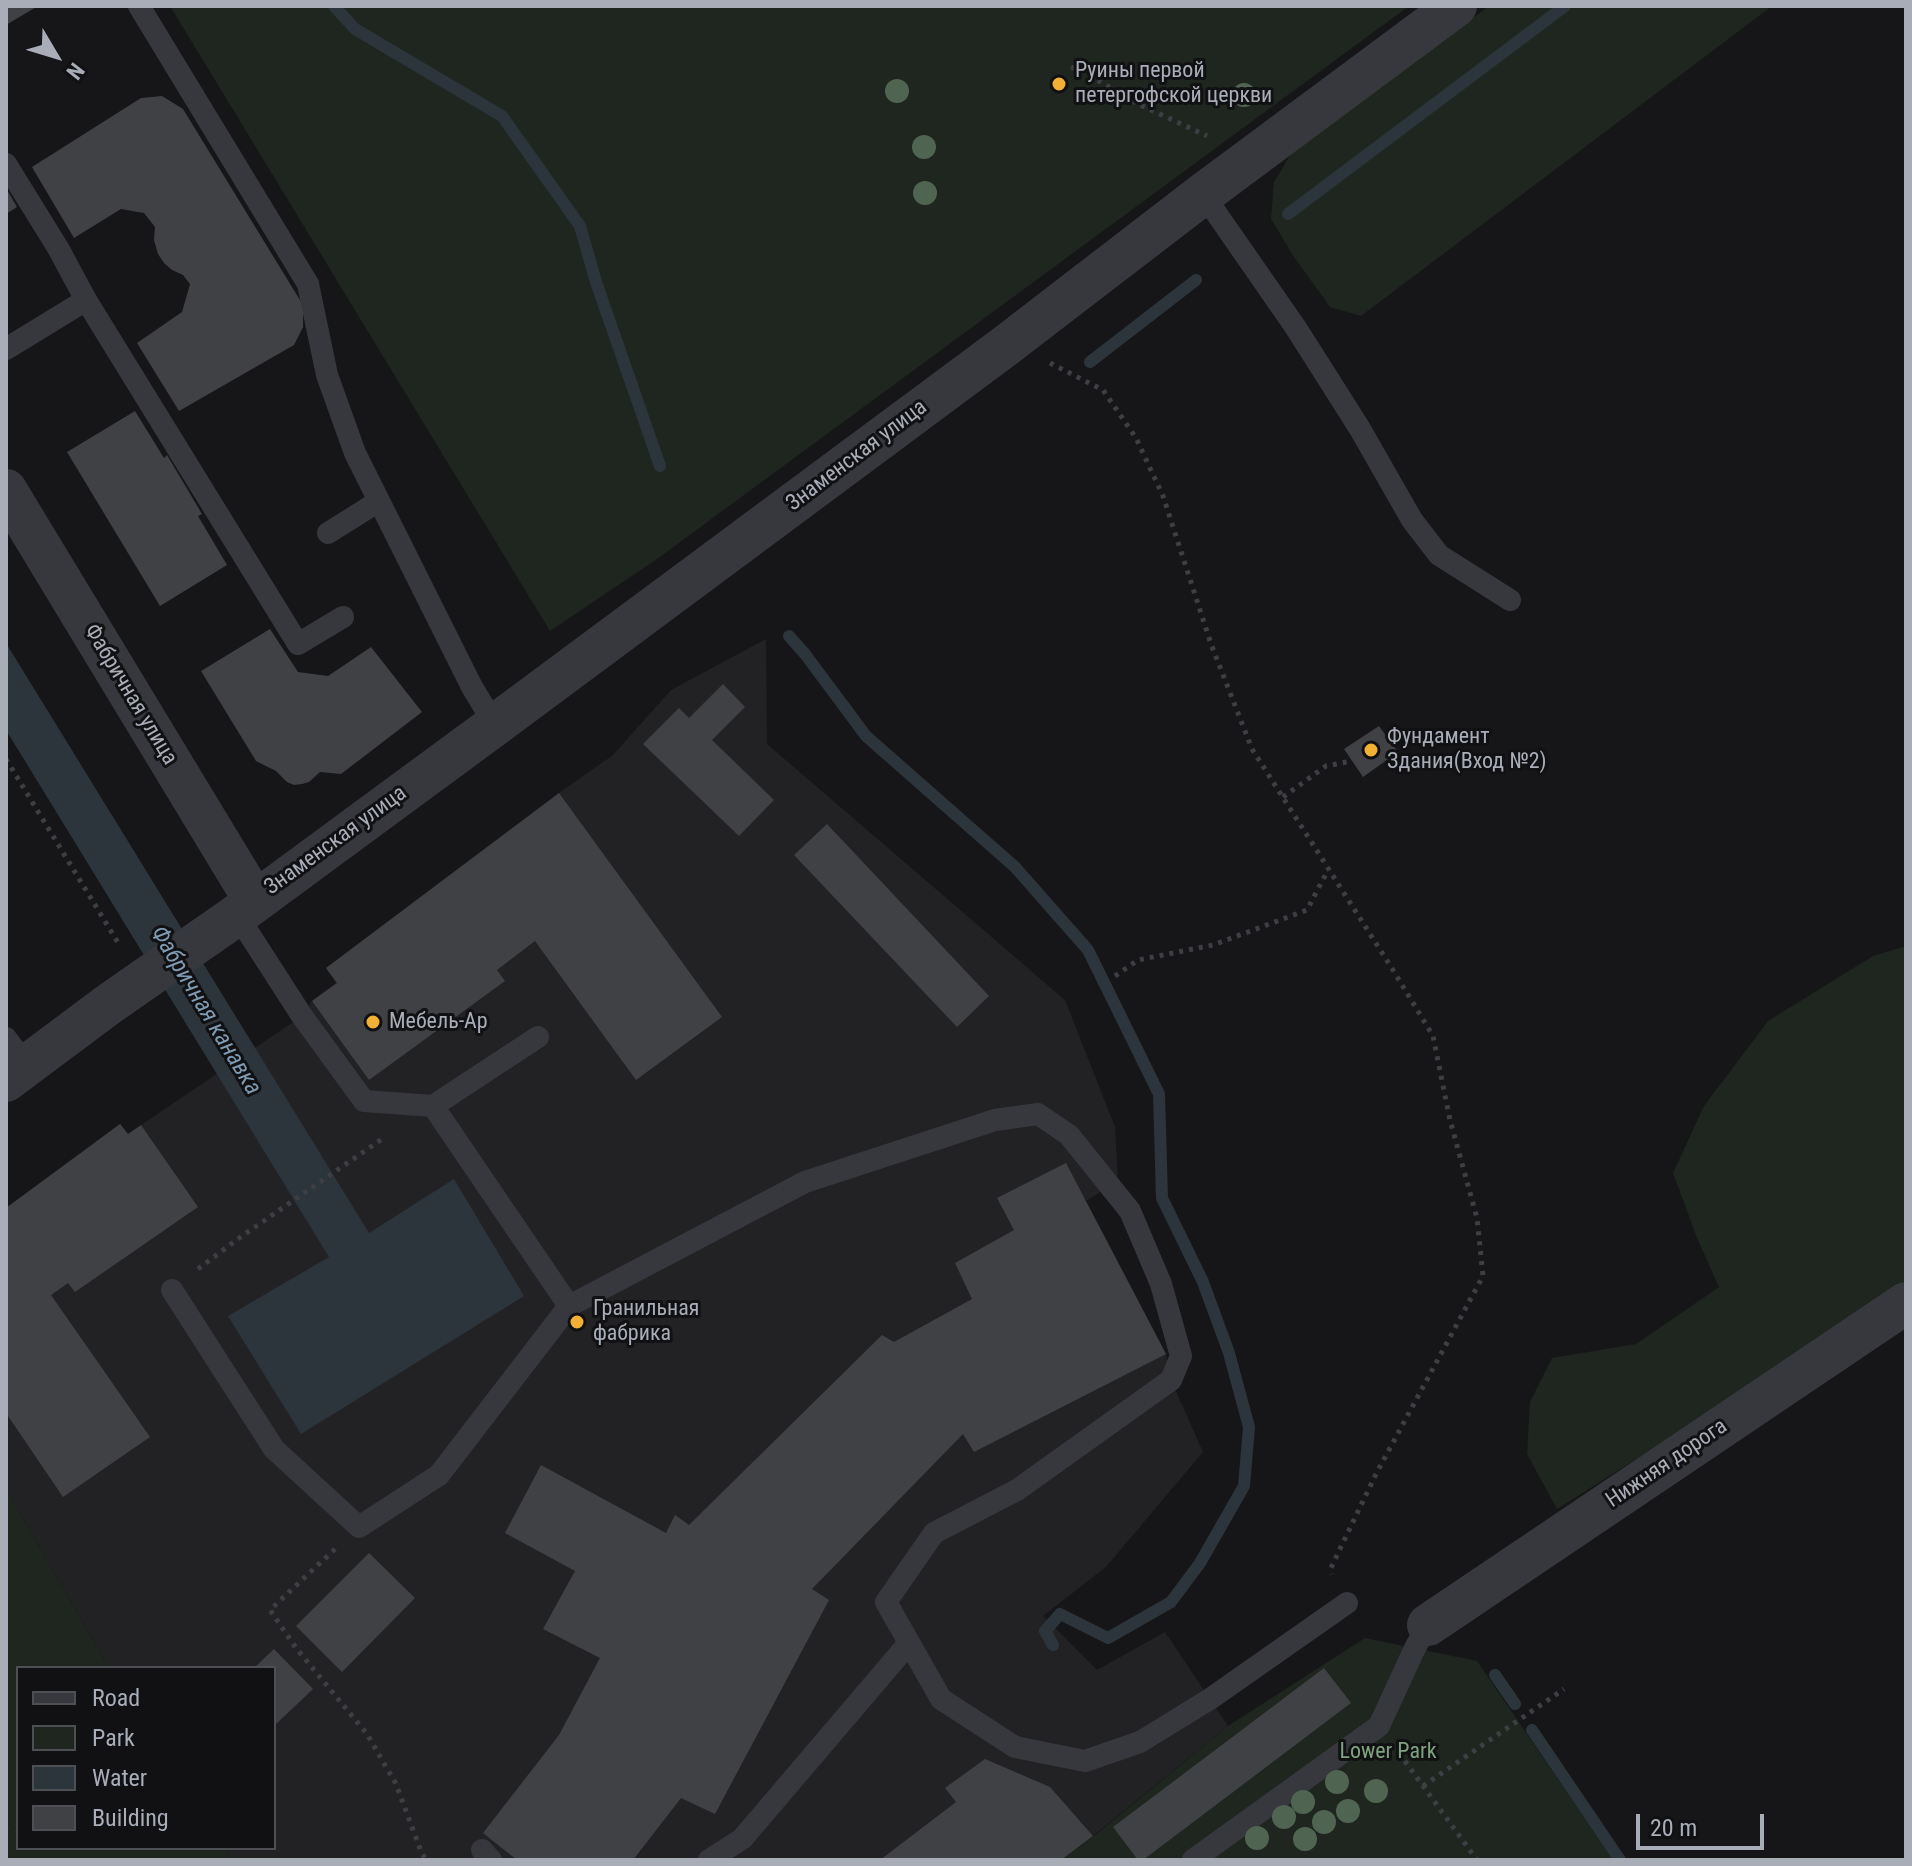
<!DOCTYPE html>
<meta charset="utf-8">
<style>
body{margin:0}
#map{position:relative;width:1912px;height:1866px;overflow:hidden;background:#161618;font-family:"Roboto Condensed",sans-serif}
canvas{display:block}
.frame{position:absolute;inset:0;border:8px solid #a8adb8;pointer-events:none}
.legend{position:absolute;left:16px;top:1666px;width:260px;height:184px;box-sizing:border-box;background:#111113;border:2px solid #4d4f55;margin:0;padding:10px 14px;list-style:none;font-size:24px;color:#a8adb8}
.legend li{display:flex;align-items:center;gap:16px;height:40px}
.legend b{width:40px;border:2px solid #4d4f55}
.north{position:absolute;left:16px;top:16px;width:80px;height:80px;-webkit-text-stroke:6px #111113;paint-order:stroke;rotate:128deg;font-size:22px;font-weight:700;line-height:32px;text-align:center;color:#a8adb8}
.north::after{content:'';display:block;margin:auto;width:28px;height:36px;background:#a8adb8;clip-path:polygon(50% 0,100% 100%,50% 72%,0 100%)}
.scale{position:absolute;left:1636px;top:1814px;width:128px;height:36px;box-sizing:border-box;border:4px solid #a8adb8;border-top:0;padding-left:10px;font-size:24px;line-height:28px;white-space:nowrap;color:#a8adb8;-webkit-text-stroke:6px #111113;paint-order:stroke}
</style>
<div id="map">
<canvas width="1912" height="1866"></canvas>
<div class="frame"></div>
<ul class="legend">
<li><b style="height:10px;background:#37383d"></b>Road</li>
<li><b style="height:22px;background:#1e261f"></b>Park</li>
<li><b style="height:22px;background:#2c353c"></b>Water</li>
<li><b style="height:22px;background:#404145"></b>Building</li>
</ul>
<div class="north">N</div>
<div class="scale">20 m</div>
</div>
<script>
const ctx = document.querySelector('canvas').getContext('2d');
ctx.lineJoin = 'round';
function paint(path, color) { ctx.fillStyle = color; ctx.fill(path, 'evenodd'); }
const toPath = rows => new Path2D(rows.map(r => 'M' + r).join(''));
function strokePath(path, color, width, dash) { ctx.strokeStyle = color; ctx.lineWidth = width; ctx.lineCap = dash ? 'butt' : 'round'; ctx.setLineDash(dash || []); ctx.stroke(path); }
function label(font, color, halo, rows, align = 'center') {
  ctx.font = font + ' "Roboto Condensed",sans-serif'; ctx.lineWidth = 6; ctx.setLineDash([]); ctx.textBaseline = 'middle'; ctx.strokeStyle = halo; ctx.fillStyle = color; for (const [text, x, y, turn = 0] of rows) {
    ctx.save(); ctx.translate(x, y); ctx.rotate((+turn || 0) * Math.PI / 180); ctx.textAlign = isNaN(turn) ? turn : align; if (halo) ctx.strokeText(text, 0, 0); ctx.fillText(text, 0, 0); ctx.restore();
  }
}
const built = toPath([
 [766,639,767,744,1065,1000,1115,1127,1118,1181,1086,1201,1166,1354,1171,1380,1203,1452,1106,1567,1043,1616,1097,1670,1165,1632,1228,1726,1093,1836,1061,1860,232,1860,223,1848,274,1848,274,1668,109,1668,6,1489,6,1208,120,1124,128,1134,302,1016,312,1001,336,983,326,968,559,793,613,755,671,690]
]);
const green = toPath([
 [170,6,1409,6,657,559,550,631],
 [1489,6,1772,6,1361,316,1330,307,1294,257,1271,219,1274,182,1291,154],
 [1906,946,1906,1281,1824,1341,1557,1509,1527,1454,1530,1402,1552,1358,1636,1344,1719,1287,1697,1238,1673,1173,1704,1106,1768,1021,1873,956],
 [6,1489,109,1668,18,1668,18,1848,223,1848,232,1860,6,1860],
 [1365,1638,1477,1661,1613,1860,1061,1860,1094,1836,1228,1726]
]);
const water = toPath([
 [6,643,369,1233,454,1179,524,1296,301,1434,228,1316,329,1257,6,730]
]);
const stream = toPath([
 [334,6,355,29,502,116,580,226,596,282,660,466],
 [1288,214,1565,6],
 [1090,362,1196,280],
 [789,636,805,654,866,736,1015,867,1088,950,1159,1094,1162,1198,1203,1282,1229,1353,1249,1427,1244,1486,1200,1563,1171,1602,1108,1638,1060,1614,1045,1631,1053,1645],
 [1495,1675,1515,1704],
 [1532,1730,1620,1860]
]);
const building = toPath([
 [6,6,38,6,6,25],
 [162,96,183,109,303,305,303,327,294,345,179,411,137,343,182,312,190,284,183,275,172,270,164,263,158,254,154,240,155,227,144,213,121,209,74,238,32,167,141,98],
 [6,188,17,207,6,214],
 [135,411,164,458,167,455,202,514,198,516,227,565,160,606,67,452],
 [270,629,298,672,328,676,371,647,422,712,341,774,320,772,309,782,302,784,294,785,287,782,276,771,256,761,201,671],
 [723,684,745,707,712,740,774,800,739,836,643,744,679,708,689,718],
 [1379,726,1398,752,1363,777,1344,749],
 [559,793,722,1017,636,1080,535,941,497,970,505,981,369,1080,312,1001,337,983,326,968],
 [827,824,989,996,957,1027,794,855],
 [120,1124,128,1134,141,1125,198,1207,75,1292,68,1283,51,1295,150,1437,63,1497,6,1413,6,1208],
 [1066,1163,1166,1354,974,1452,963,1434,812,1589,829,1600,715,1814,681,1798,633,1860,517,1860,483,1833,559,1735,600,1658,543,1629,575,1571,505,1533,541,1465,666,1533,675,1515,689,1525,882,1335,894,1342,972,1299,955,1263,1014,1230,997,1198],
 [369,1553,415,1598,342,1672,296,1626],
 [274,1649,313,1689,274,1726,274,1668,254,1668],
 [1324,1668,1351,1703,1143,1860,1138,1860,1113,1827],
 [985,1759,1050,1787,1093,1836,1061,1860,880,1860,956,1802,945,1788]
]);
const path = toPath([
 [1071,67,1084,72,1134,102,1207,136],
 [1050,363,1103,390,1136,438,1163,496,1211,644,1252,749,1393,970,1433,1036,1450,1120,1477,1218,1483,1276,1376,1474,1338,1553,1331,1568,1332,1574],
 [6,759,120,946],
 [1283,797,1326,766,1352,761],
 [1115,976,1138,960,1213,945,1307,910,1328,870],
 [198,1269,242,1236,385,1137],
 [335,1549,270,1610,296,1648,367,1734,396,1784,422,1854,427,1860],
 [1399,1753,1477,1860],
 [1423,1786,1564,1689],
 [6,1828,6,1829]
]);
const lane = toPath([
 [139,6,308,284,327,375,355,453,472,687,495,725],
 [6,164,58,248,86,300,298,644,343,617],
 [1203,194,1296,328,1360,429,1412,520,1439,555,1510,600],
 [6,349,86,300],
 [328,533,379,501],
 [237,915,302,1016,364,1101,433,1106],
 [538,1037,433,1106,569,1306,805,1182,995,1120,1038,1114,1069,1135,1130,1211,1161,1284,1181,1356,1171,1380,1017,1490,934,1533,886,1602,941,1699,1015,1747,1085,1761,1140,1742,1210,1699,1347,1603],
 [6,1038,26,1065],
 [172,1290,274,1449,359,1527,439,1475,569,1306],
 [482,1850,491,1860],
 [709,1860,742,1839,909,1643],
 [1193,1860,1379,1726,1415,1648,1428,1625]
]);
const street = toPath([
 [6,490,255,901],
 [6,1081,109,1004,237,915,495,725,1004,347,1203,194,1456,6],
 [1428,1625,1906,1303]
]);
const trees = [
 [897,91],
 [1244,95],
 [924,147],
 [925,193],
 [1337,1782],
 [1376,1791],
 [1303,1802],
 [1348,1811],
 [1284,1817],
 [1324,1822],
 [1257,1838],
 [1305,1839]
];
const markers = [
 [1059,84,8,"#f2b134"],
 [1371,750,8,"#f2b134"],
 [373,1022,8,"#f2b134"],
 [577,1322,8,"#f2b134"]
];
const poiNames = [
 ["Руины первой",1075,71],
 ["петергофской церкви",1075,96],
 ["Фундамент",1387,737],
 ["Здания(Вход №2)",1387,762],
 ["Мебель-Ар",389,1022],
 ["Гранильная",593,1309],
 ["фабрика",593,1334]
];
const streetNames = [
 ["Знаменская улица",857,456,-37],
 ["Фабричная улица",130,695,59],
 ["Знаменская улица",336,841,-36],
 ["Нижняя дорога",1667,1464,-34]
];
const parkNames = [
 ["Lower Park",1388,1752]
];
const waterNames = [
 ["Фабричная канавка",205,1011,59]
];
paint(built, '#222225');
paint(green, '#1e261f');
paint(water, '#2c353c');
strokePath(stream, '#2c353c', 12);
paint(building, '#404145');
strokePath(path, '#3d3f44', 5, [4, 6]);
strokePath(lane, '#37383d', 22);
strokePath(street, '#37383d', 42);
ctx.fillStyle = '#506452';
for (const [x, y] of trees) { ctx.beginPath(); ctx.arc(x, y, 12, 0, 2 * Math.PI); ctx.fill(); }
for (const [x, y, r, color] of markers) { const dot = new Path2D(); dot.arc(x, y, r, 0, 2 * Math.PI); ctx.fillStyle = color; ctx.fill(dot); strokePath(dot, '#111113', 3); }
label('22px', '#a8adb8', '#111113', poiNames, 'left');
label('22px', '#a8adb8', '#111113', streetNames);
label('22px', '#7fa381', '#111113', parkNames);
label('italic 24px', '#7f9bb3', '#111113', waterNames);
</script>
